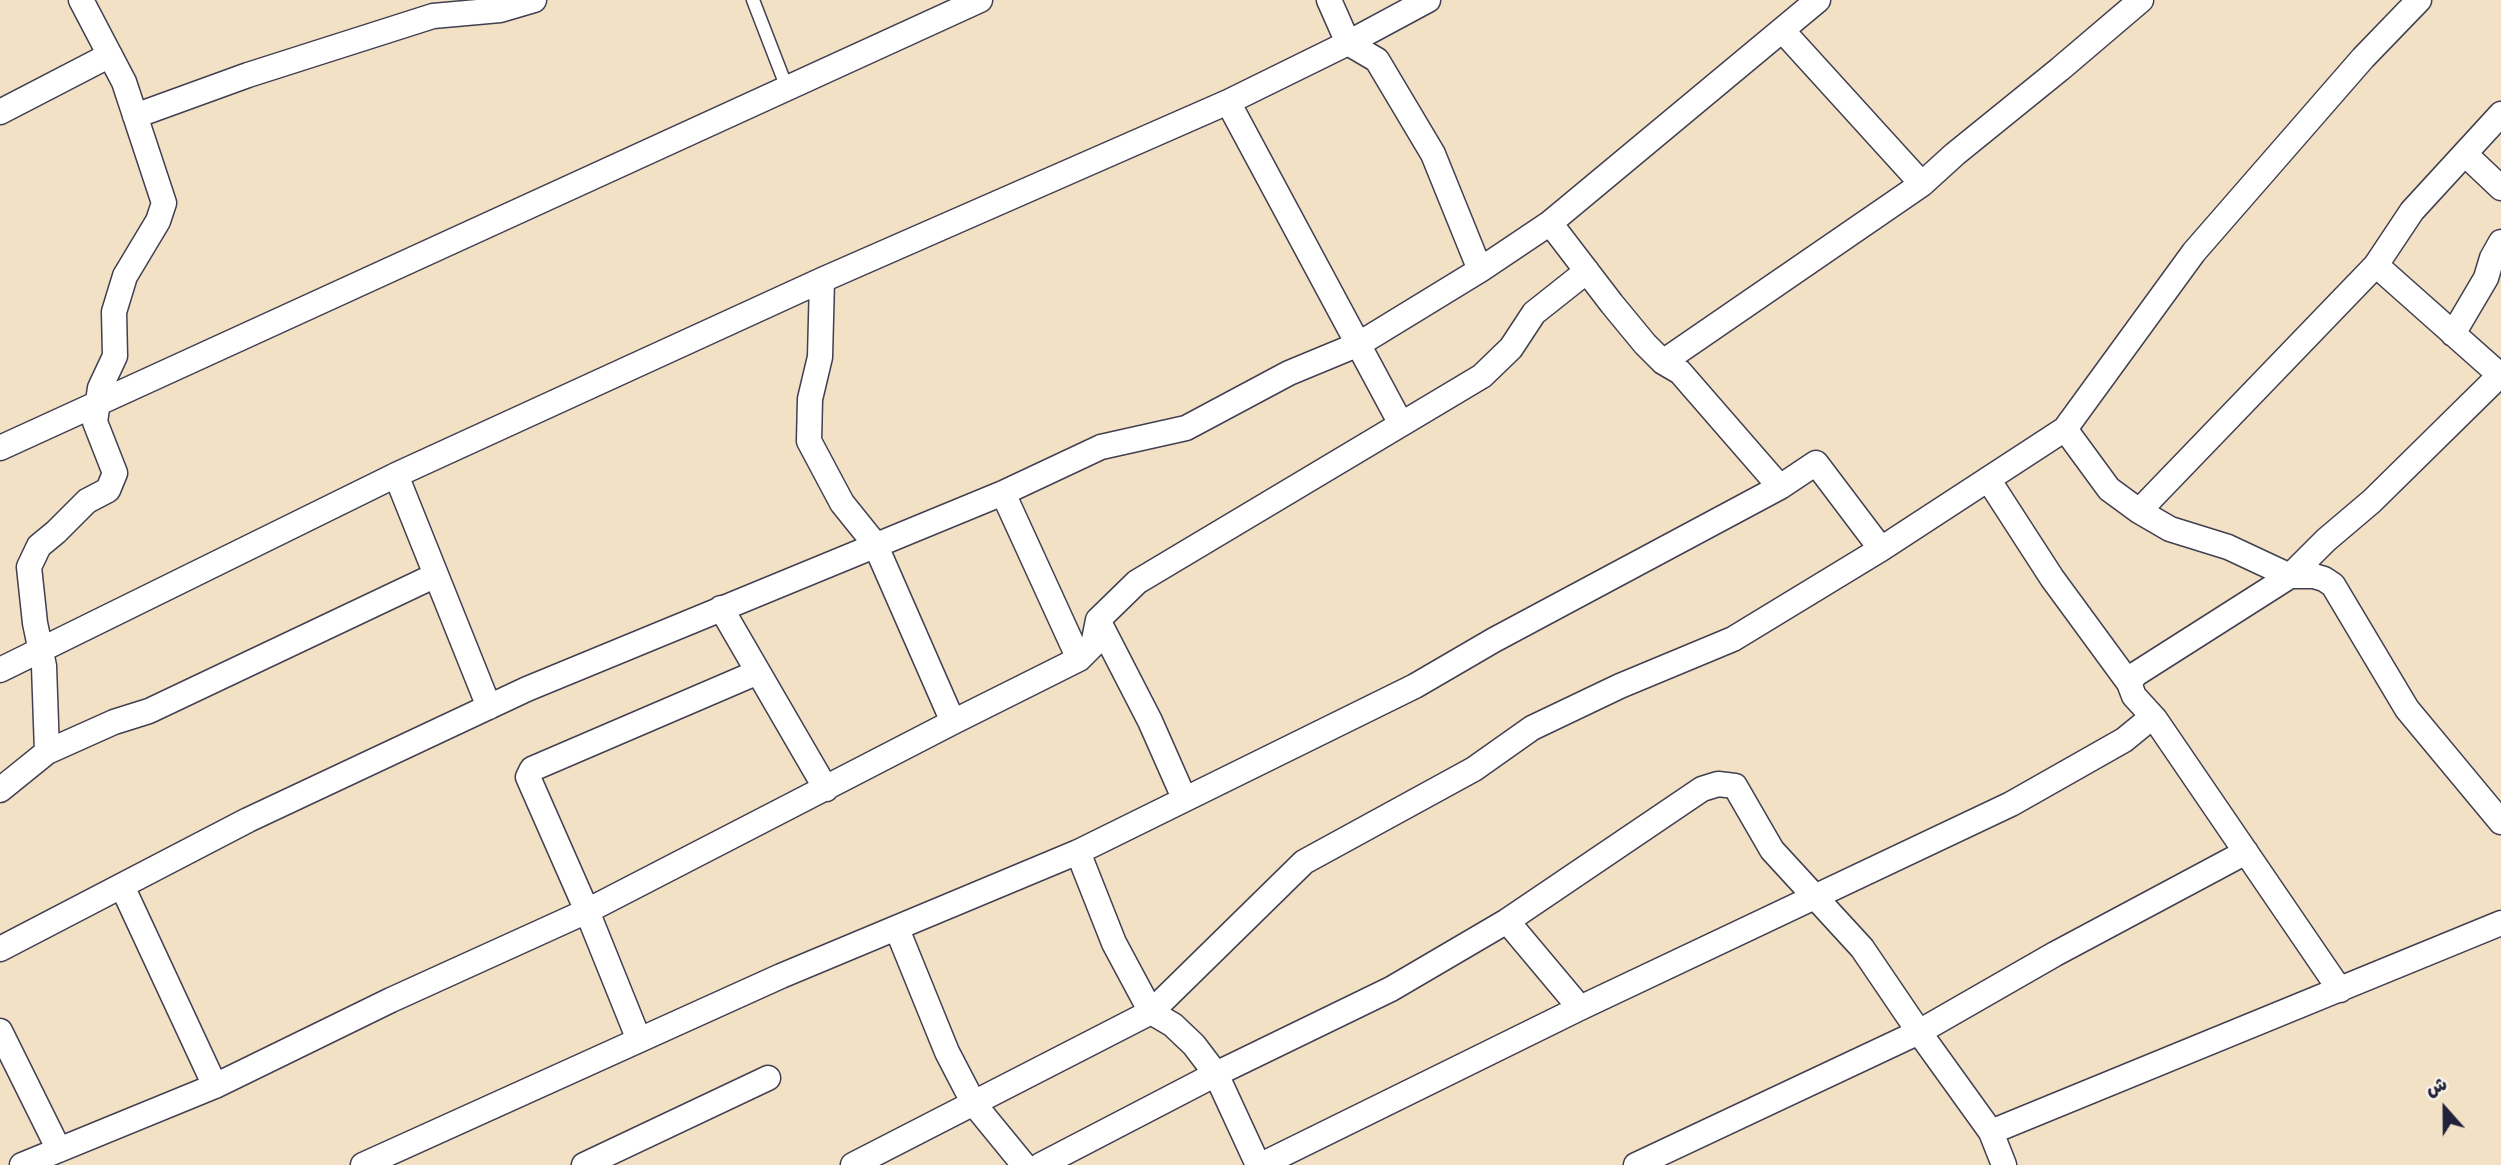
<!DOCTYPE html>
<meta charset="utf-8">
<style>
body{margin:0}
#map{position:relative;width:2501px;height:1165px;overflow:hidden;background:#f3e1c6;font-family:Dekko,"Playpen Sans Arabic",sans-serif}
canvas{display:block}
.north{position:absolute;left:2410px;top:1074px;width:70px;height:70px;-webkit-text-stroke:5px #f7f3e8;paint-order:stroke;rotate:339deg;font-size:19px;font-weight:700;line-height:28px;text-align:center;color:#22223b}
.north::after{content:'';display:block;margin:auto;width:24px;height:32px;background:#22223b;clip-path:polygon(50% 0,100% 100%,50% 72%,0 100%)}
</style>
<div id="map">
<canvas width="2501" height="1165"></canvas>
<div class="north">ش</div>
</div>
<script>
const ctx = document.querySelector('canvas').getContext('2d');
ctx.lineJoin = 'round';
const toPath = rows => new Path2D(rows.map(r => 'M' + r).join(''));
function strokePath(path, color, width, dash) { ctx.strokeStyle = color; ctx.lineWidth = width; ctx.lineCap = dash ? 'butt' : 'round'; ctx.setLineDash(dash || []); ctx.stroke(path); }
const lane = toPath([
 [753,0,787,88]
]);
const street = toPath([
 [1329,0,1348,43,1377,60,1433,154,1480,270],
 [1782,30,1922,184],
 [1228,102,1401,424],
 [0,112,110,55],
 [135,116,248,75,433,16,500,10,534,0],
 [2465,154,2501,188],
 [2376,265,2501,376],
 [822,280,820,357,810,399,809,441,842,503,875,544,953,722],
 [2453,334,2486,278,2492,258,2501,242],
 [1663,362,1922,184,1955,154,2060,69,2141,0],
 [2065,429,2109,489,2139,511,2170,529,2228,547,2290,576,2314,576,2324,579,2333,585,2407,709,2501,822],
 [0,448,980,0],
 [396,475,489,707],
 [1988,479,2052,578,2129,683],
 [1780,487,1680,372,1663,362,1645,344,1612,304,1550,223,1818,0],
 [1003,493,1079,659],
 [2139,511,2376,265,2412,211,2501,114],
 [721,608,826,789],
 [1098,620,1150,721,1184,798],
 [0,670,396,475,822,280,1228,102,1348,43,1428,0],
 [2155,719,2340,990],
 [47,752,44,666,35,623,29,567,39,546,56,532,87,501,108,490,115,473,95,422,100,388,115,356,114,312,125,276,158,221,164,203,124,82,81,0],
 [0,790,47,752,114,722,149,711,436,575],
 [1078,852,1114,943,1151,1012,1173,1025,1194,1045,1216,1074,1258,1165],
 [122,886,215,1086],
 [1507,921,1580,1008],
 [897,929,947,1052,974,1104,1024,1165],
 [0,949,248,820,527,689,1003,493,1101,447,1186,428,1289,373,1359,344,1480,270,1550,223],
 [0,1031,59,1150],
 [639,1040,587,911,528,777,532,769,758,672],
 [1991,1132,2501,923],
 [22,1165,215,1086,391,1000,587,911,953,722,1079,659,1093,645,1098,620,1137,582,1482,376,1511,348,1534,313,1587,271],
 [363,1165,781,976,1078,852,1415,686,1494,640,1780,487,1816,463,1881,549,2065,429,2194,252,2363,58,2419,0],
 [584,1165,768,1078],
 [853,1165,1151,1012,1304,862,1474,769,1532,728,1620,686,1733,639,1881,549],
 [1041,1165,1216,1074,1391,989,1507,921,1702,789,1718,784,1735,786,1772,850,1862,948,1919,1032,1636,1165],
 [1261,1165,1580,1008,2011,804,2124,740,2146,722,2155,719,2134,696,2129,683,2136,674,2290,576,2326,540,2372,501,2500,375],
 [2004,1165,1991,1132,1919,1032,2055,954,2246,852]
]);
strokePath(lane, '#413f50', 15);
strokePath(street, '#413f50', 27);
strokePath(lane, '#fff', 12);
strokePath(street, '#fff', 24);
</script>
